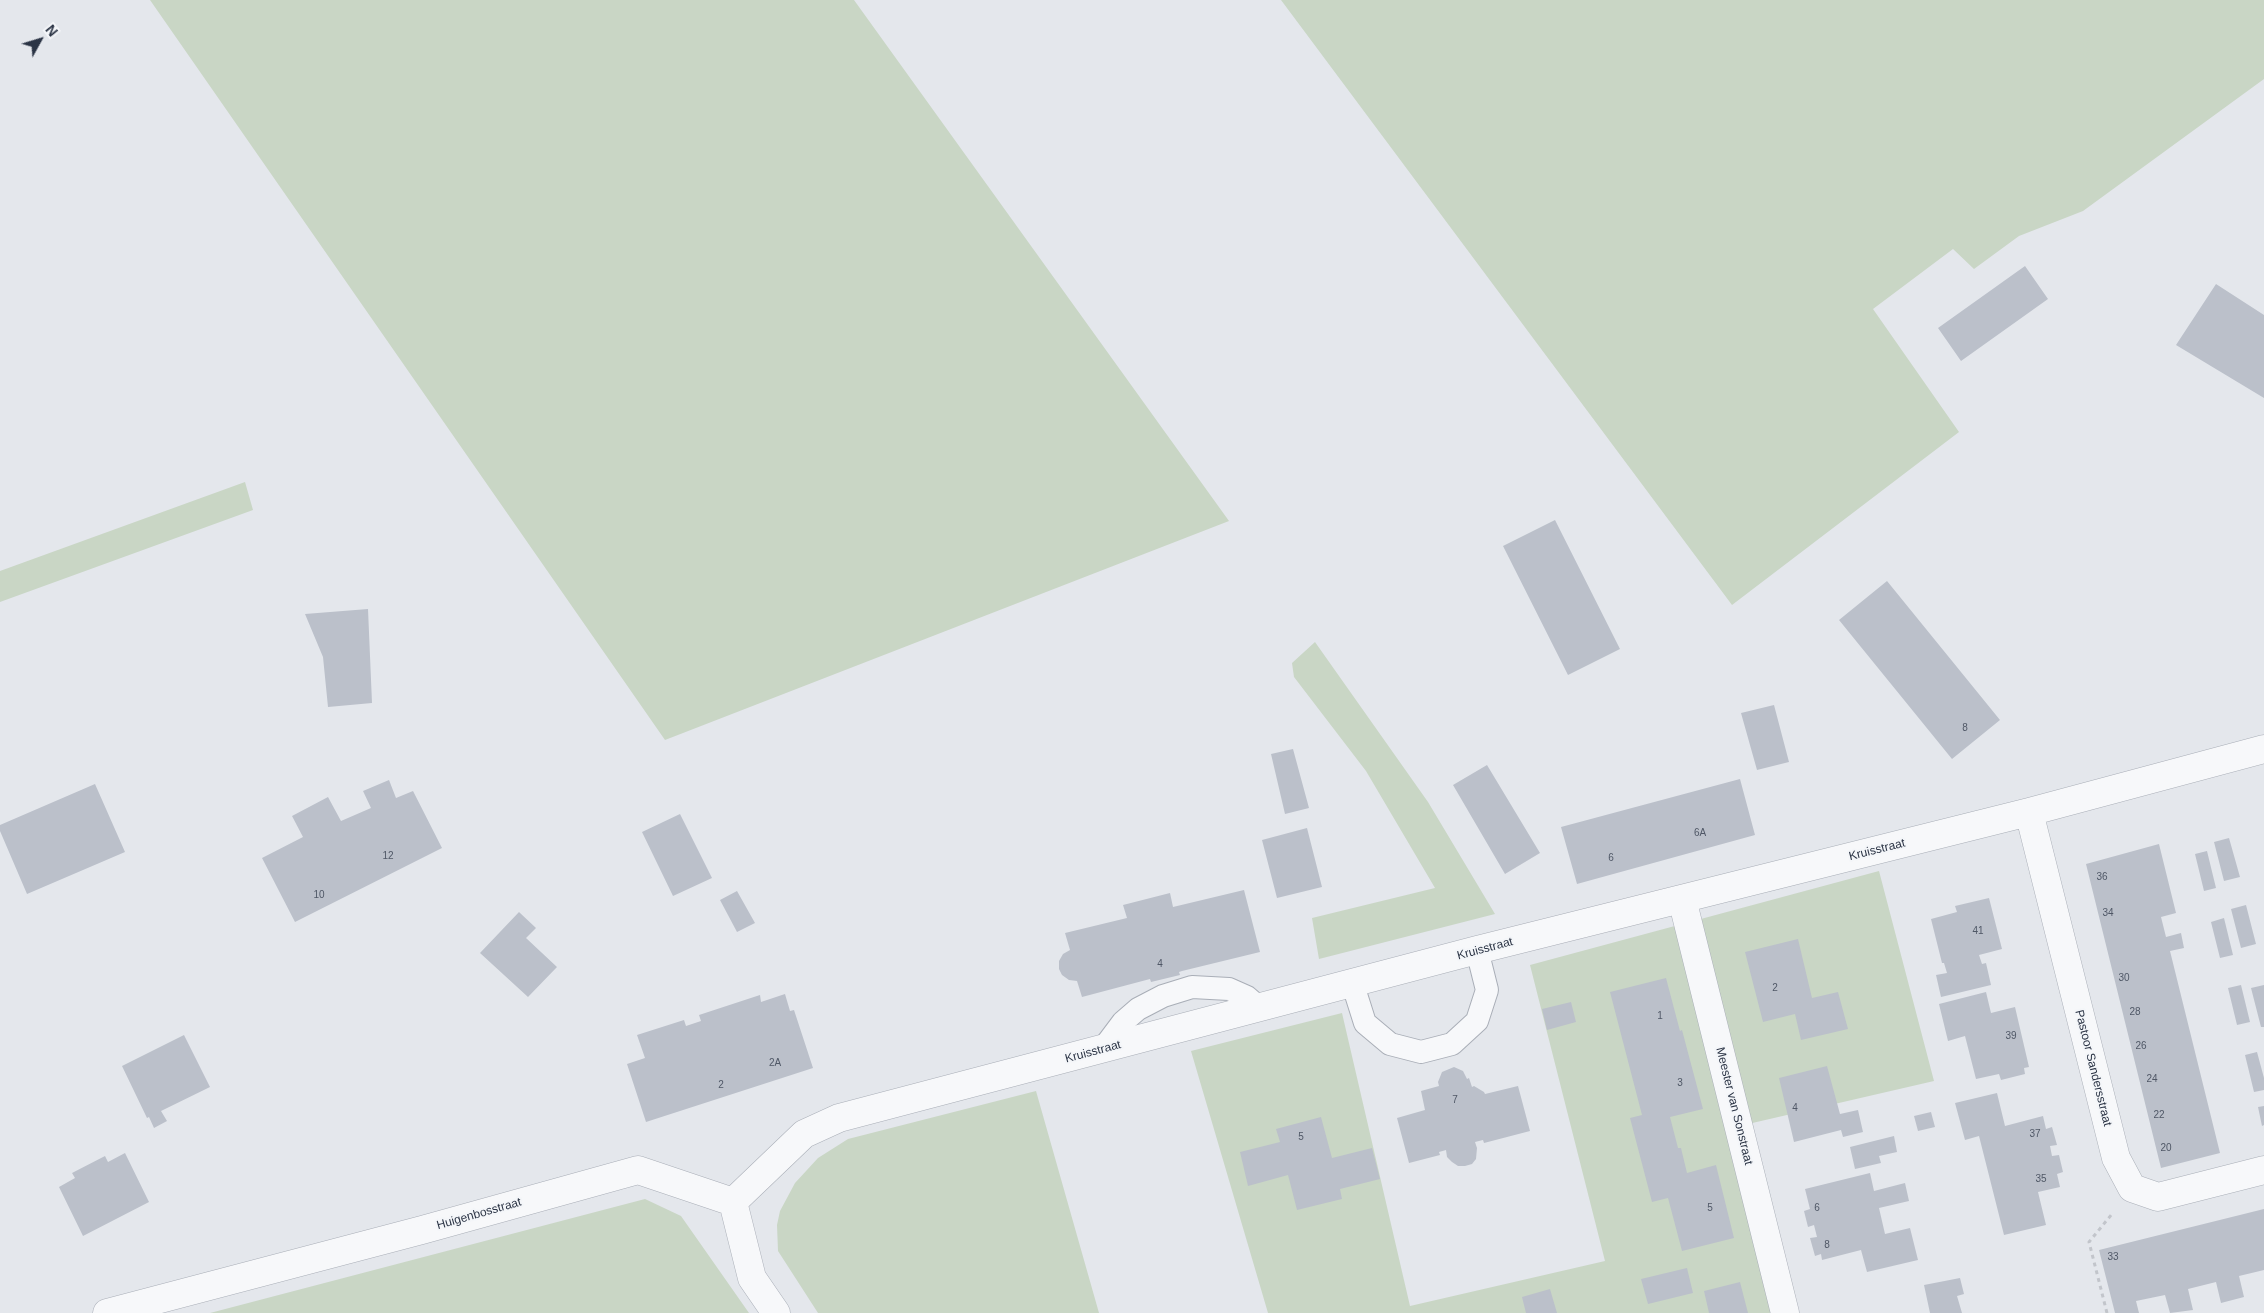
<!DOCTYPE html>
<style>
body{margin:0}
#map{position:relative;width:2264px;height:1313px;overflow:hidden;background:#e4e7ec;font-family:Helvetica,sans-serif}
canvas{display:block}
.north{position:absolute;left:15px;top:15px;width:50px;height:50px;-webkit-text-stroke:4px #f4f6f9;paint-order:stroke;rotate:51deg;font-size:14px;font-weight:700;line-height:20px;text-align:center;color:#2b3445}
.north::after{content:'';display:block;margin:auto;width:18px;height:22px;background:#2b3445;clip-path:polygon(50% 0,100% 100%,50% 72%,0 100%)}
</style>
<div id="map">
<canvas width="2264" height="1313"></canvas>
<div class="north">N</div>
</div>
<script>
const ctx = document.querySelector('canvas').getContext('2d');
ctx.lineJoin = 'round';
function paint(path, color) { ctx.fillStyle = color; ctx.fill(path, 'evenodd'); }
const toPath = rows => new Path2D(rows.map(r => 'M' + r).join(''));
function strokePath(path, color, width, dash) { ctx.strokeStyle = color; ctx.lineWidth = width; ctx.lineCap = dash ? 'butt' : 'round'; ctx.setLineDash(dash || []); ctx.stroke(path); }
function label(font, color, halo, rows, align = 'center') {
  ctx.font = font + ' Helvetica,sans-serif'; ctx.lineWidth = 4; ctx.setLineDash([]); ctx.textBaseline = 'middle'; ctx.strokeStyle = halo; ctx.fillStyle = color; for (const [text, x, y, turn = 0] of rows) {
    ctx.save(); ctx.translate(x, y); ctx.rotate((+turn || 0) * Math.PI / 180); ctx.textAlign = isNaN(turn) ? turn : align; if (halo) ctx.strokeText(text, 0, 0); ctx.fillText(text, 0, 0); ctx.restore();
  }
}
const green = toPath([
 [150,0,854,0,1229,521,665,740],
 [1281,0,2264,0,2264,79,2083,211,2019,236,1974,269,1953,249,1873,309,1959,432,1732,605],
 [245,482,253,510,0,602,0,571],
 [1315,642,1428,802,1495,914,1319,959,1312,918,1435,888,1366,771,1294,677,1292,663],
 [1879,871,1934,1081,1748,1124,1796,1313,1268,1313,1191,1051,1342,1013,1410,1306,1605,1261,1530,965],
 [1036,1091,1099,1313,818,1313,778,1251,777,1225,780,1211,795,1183,818,1158,848,1139],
 [645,1199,681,1216,749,1313,210,1313]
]);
const building = toPath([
 [2025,266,2048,299,1961,361,1938,328],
 [2216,284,2264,315,2264,398,2176,345],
 [1555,520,1620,649,1568,675,1503,546],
 [1887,581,2000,720,1952,759,1839,620],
 [368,609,372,703,328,707,323,657,305,614],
 [1774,705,1789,762,1757,770,1741,713],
 [1293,749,1309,808,1285,814,1271,754],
 [1487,765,1540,853,1505,874,1453,785],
 [1740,779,1755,835,1577,884,1561,827],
 [389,780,396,798,413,791,442,848,295,922,262,858,303,837,292,816,328,797,341,821,371,808,363,791],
 [95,784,125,852,27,894,0,831,0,825],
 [680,814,712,878,673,896,642,832],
 [1307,828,1322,887,1277,898,1262,840],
 [2229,838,2240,877,2224,881,2214,842],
 [2159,844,2176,913,2161,917,2166,937,2181,933,2184,948,2170,951,2220,1153,2161,1168,2086,864],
 [2207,851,2216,888,2204,891,2195,854],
 [1244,890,1260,952,1182,971,1179,972,1180,975,1151,982,1150,979,1082,997,1077,981,1069,980,1062,975,1059,969,1059,961,1063,954,1070,950,1065,933,1127,918,1123,905,1170,893,1173,907],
 [737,891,755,923,737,932,720,900],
 [1989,898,2002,949,1979,955,1982,964,1986,963,1991,985,1941,997,1936,975,1947,973,1944,963,1942,963,1931,919,1957,912,1955,906],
 [2246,905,2256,944,2241,948,2231,909],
 [519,912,536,928,526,938,557,967,528,997,480,953],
 [2224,918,2233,955,2220,958,2211,922],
 [1798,939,1812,998,1838,992,1848,1029,1801,1040,1795,1014,1763,1022,1745,952],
 [1666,978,1680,1031,1682,1030,1703,1109,1670,1117,1678,1148,1681,1148,1687,1173,1716,1165,1734,1238,1682,1251,1668,1198,1652,1202,1630,1118,1642,1115,1610,992],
 [2241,985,2250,1022,2237,1025,2228,988],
 [2264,985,2264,1027,2261,1027,2251,988],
 [1986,992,1991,1013,2015,1007,2029,1067,2024,1068,2025,1074,2001,1080,1999,1074,1976,1079,1965,1036,1948,1041,1939,1004],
 [785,994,790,1011,794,1010,813,1068,646,1122,627,1064,645,1058,637,1035,684,1020,686,1026,701,1021,699,1015,760,995,761,1002],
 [1571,1002,1576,1022,1547,1030,1542,1009],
 [184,1035,210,1087,161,1111,167,1121,154,1128,149,1117,147,1118,122,1066],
 [2257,1052,2264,1078,2264,1090,2254,1092,2245,1055],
 [1827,1066,1840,1114,1858,1110,1863,1132,1843,1137,1841,1130,1794,1142,1779,1078],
 [1454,1067,1463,1071,1467,1079,1469,1078,1472,1087,1474,1086,1484,1092,1485,1094,1518,1086,1530,1131,1484,1143,1483,1140,1475,1142,1477,1148,1476,1159,1472,1164,1465,1166,1458,1166,1452,1162,1447,1157,1446,1150,1439,1152,1440,1155,1409,1163,1397,1118,1425,1110,1421,1091,1439,1086,1438,1082,1442,1072],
 [1997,1093,2005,1126,2043,1116,2046,1129,2052,1127,2057,1145,2050,1146,2052,1156,2059,1155,2063,1172,2057,1174,2060,1187,2038,1192,2046,1225,2004,1235,1979,1136,1965,1140,1955,1103],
 [2264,1106,2264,1125,2262,1126,2258,1107],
 [1931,1112,1935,1127,1918,1131,1914,1116],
 [1321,1117,1332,1158,1372,1148,1380,1179,1340,1189,1342,1199,1297,1210,1288,1175,1248,1186,1240,1152,1280,1142,1276,1129],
 [1894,1136,1897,1152,1879,1156,1881,1163,1855,1169,1850,1147],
 [125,1153,149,1202,83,1236,59,1187,75,1178,72,1173,105,1156,108,1162],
 [1870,1173,1874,1191,1905,1183,1909,1201,1879,1208,1885,1234,1910,1228,1918,1260,1867,1272,1861,1250,1822,1260,1821,1254,1815,1256,1810,1238,1817,1237,1814,1225,1808,1227,1804,1211,1810,1209,1805,1189],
 [2264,1209,2264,1270,2239,1276,2244,1297,2221,1303,2216,1282,2188,1289,2193,1310,2170,1313,2165,1295,2136,1301,2139,1313,2115,1313,2099,1250],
 [1687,1268,1693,1293,1648,1304,1641,1279],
 [1960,1278,1964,1294,1957,1296,1962,1313,1930,1313,1924,1285],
 [1740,1282,1748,1313,1709,1313,1704,1291],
 [1550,1289,1557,1313,1526,1313,1522,1297]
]);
const path = toPath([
 [2107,1313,2089,1242,2112,1214]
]);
const lane = toPath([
 [1353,985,1365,1023,1390,1044,1421,1052,1452,1044,1477,1021,1487,990,1477,950],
 [1102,1050,1123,1022,1138,1009,1163,996,1192,987,1229,989,1247,997,1261,1009]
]);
const street = toPath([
 [2029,812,2116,1158,2132,1188,2158,1197,2264,1170],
 [1682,899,1785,1313],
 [733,1202,804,1134,839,1118,1477,950,2029,812,2264,749],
 [107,1313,422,1230,638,1170,733,1202,752,1278,776,1313]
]);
const numberNames = [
 ["8",1965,728],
 ["6A",1700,833],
 ["12",388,856],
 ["6",1611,858],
 ["36",2102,877],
 ["10",319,895],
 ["34",2108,913],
 ["41",1978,931],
 ["4",1160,964],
 ["30",2124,978],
 ["2",1775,988],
 ["28",2135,1012],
 ["1",1660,1016],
 ["39",2011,1036],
 ["26",2141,1046],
 ["2A",775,1063],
 ["24",2152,1079],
 ["3",1680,1083],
 ["2",721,1085],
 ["7",1455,1100],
 ["4",1795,1108],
 ["22",2159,1115],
 ["37",2035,1134],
 ["5",1301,1137],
 ["20",2166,1148],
 ["35",2041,1179],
 ["5",1710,1208],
 ["6",1817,1208],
 ["8",1827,1245],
 ["33",2113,1257]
];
const streetNames = [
 ["Kruisstraat",1877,850,-14],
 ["Kruisstraat",1485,949,-15],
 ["Kruisstraat",1093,1052,-15],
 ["Pastoor Sandersstraat",2093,1068,76],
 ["Meester van Sonstraat",1734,1106,76],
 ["Huigenbosstraat",479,1214,-16]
];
paint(green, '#c9d6c5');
paint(building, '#bbc0ca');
strokePath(lane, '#a9aeb7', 24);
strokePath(street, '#a9aeb7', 29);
strokePath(path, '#c2c5cb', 3, [4, 4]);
strokePath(lane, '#f7f8fa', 22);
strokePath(street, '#f7f8fa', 28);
label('10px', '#4f5766', null, numberNames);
label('12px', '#2b3445', '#f4f6f9', streetNames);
</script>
